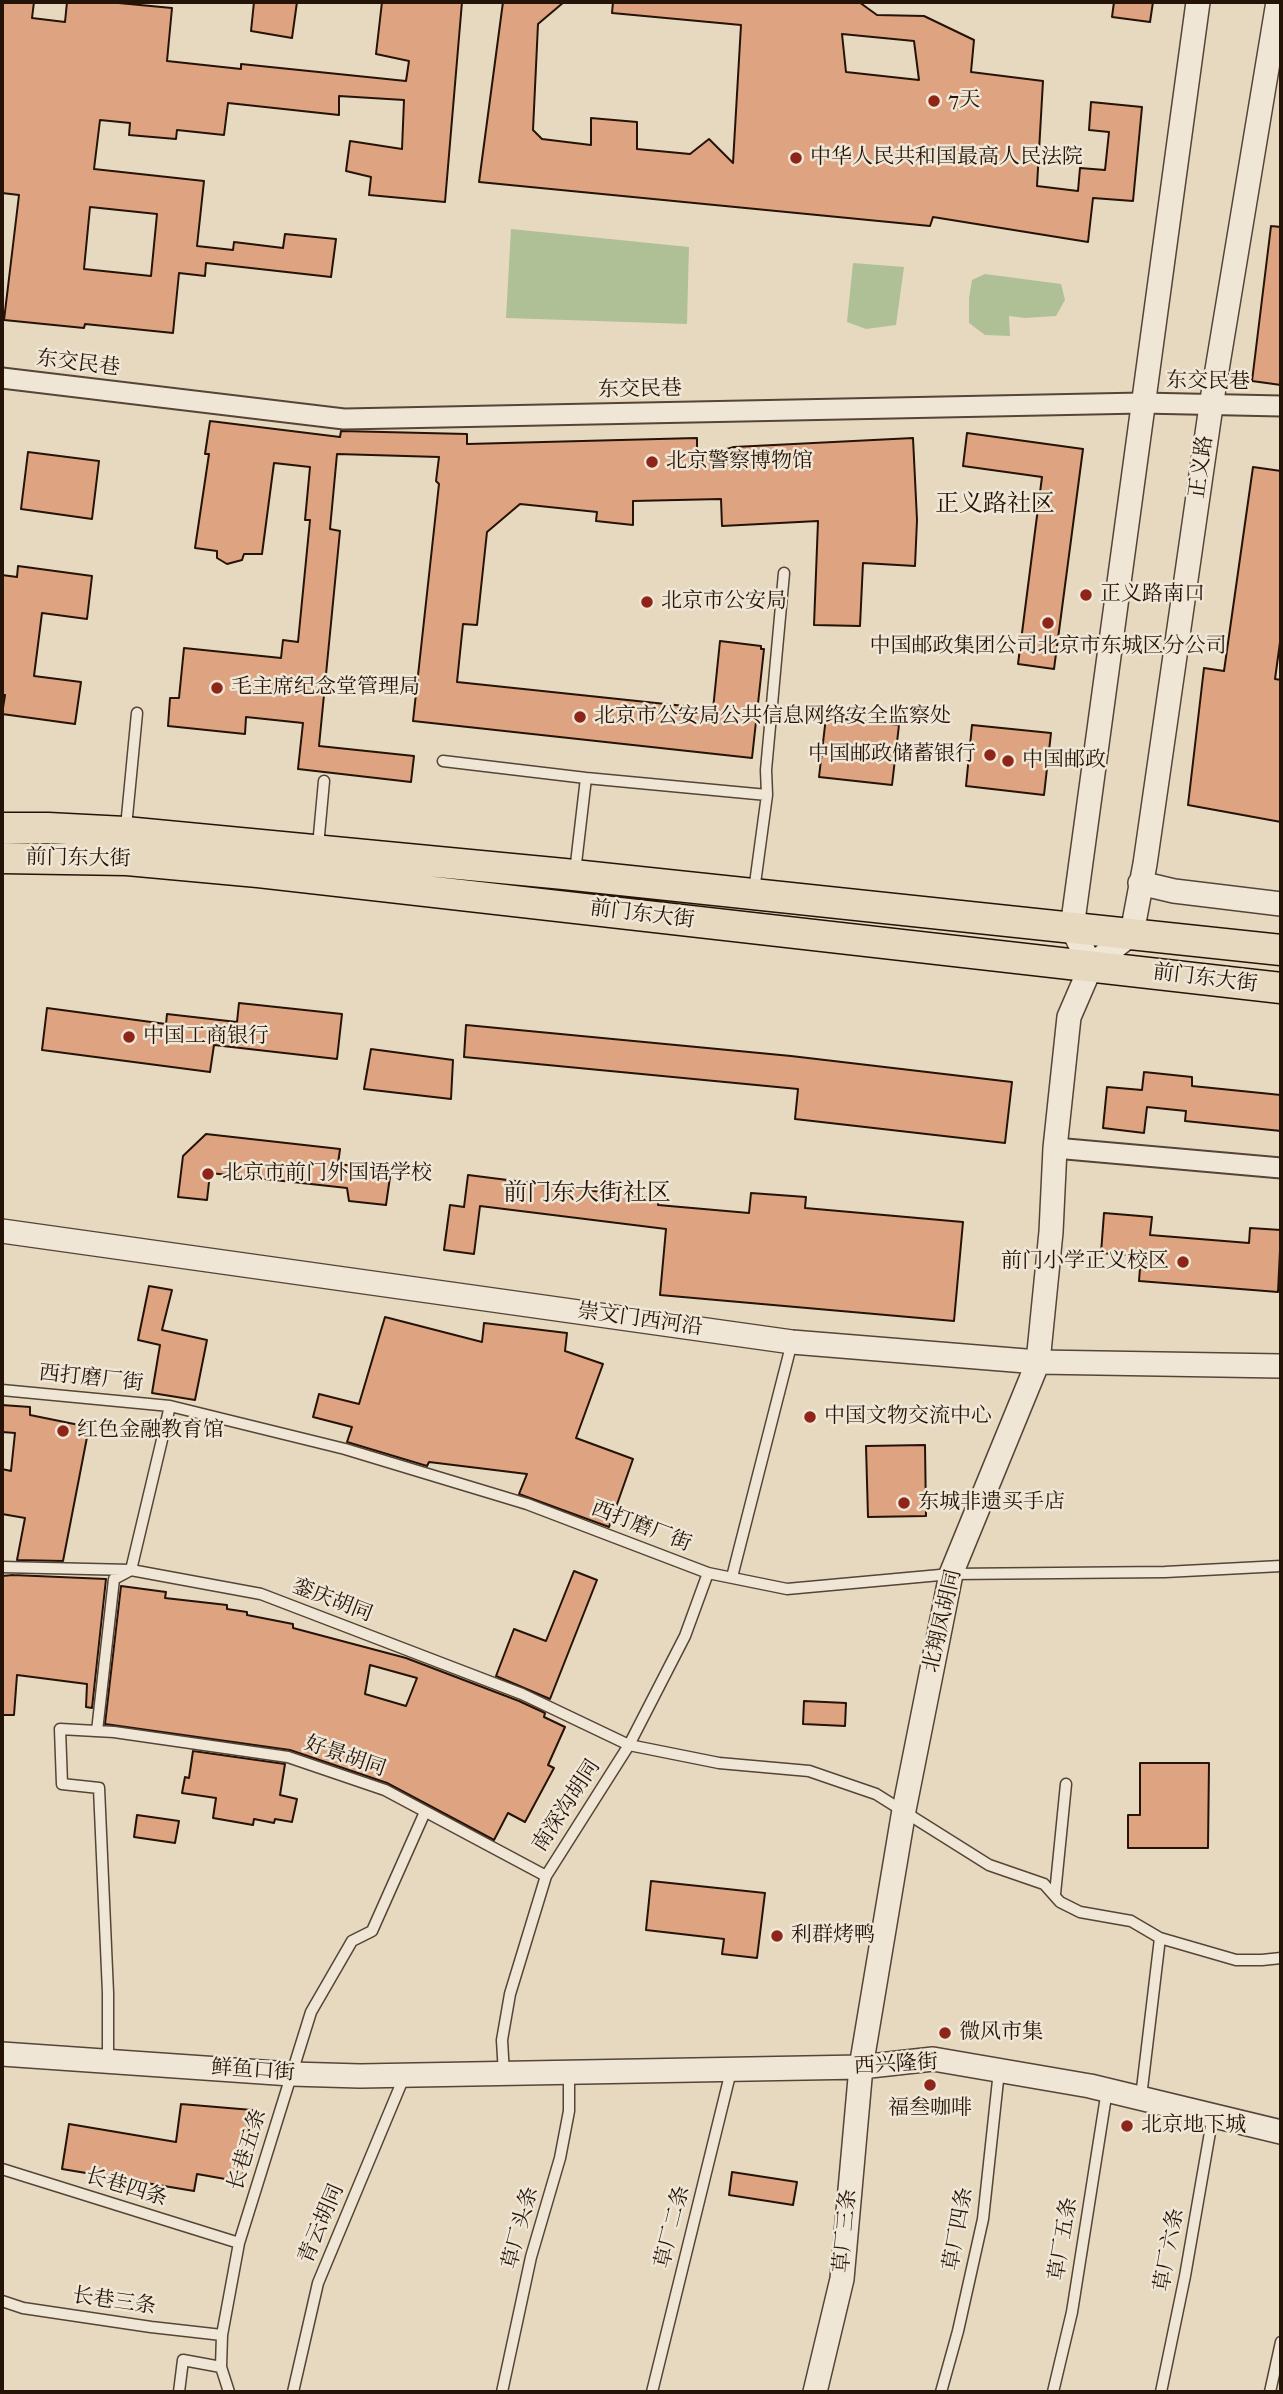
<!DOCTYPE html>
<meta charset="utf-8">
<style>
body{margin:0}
#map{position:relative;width:1283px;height:2394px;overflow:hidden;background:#e7d9bf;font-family:"IM FELL Great Primer",serif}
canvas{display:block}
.frame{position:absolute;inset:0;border:4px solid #251308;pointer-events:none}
</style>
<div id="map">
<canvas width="1283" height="2394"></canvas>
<div class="frame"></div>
</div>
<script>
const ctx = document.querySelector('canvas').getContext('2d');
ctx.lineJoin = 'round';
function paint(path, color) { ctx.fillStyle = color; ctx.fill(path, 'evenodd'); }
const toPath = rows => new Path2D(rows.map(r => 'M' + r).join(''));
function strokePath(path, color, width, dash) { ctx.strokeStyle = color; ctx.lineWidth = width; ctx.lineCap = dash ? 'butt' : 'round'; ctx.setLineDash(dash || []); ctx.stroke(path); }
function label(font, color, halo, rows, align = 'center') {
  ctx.font = font + ' "IM FELL Great Primer","Noto Serif SC",serif'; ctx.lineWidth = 5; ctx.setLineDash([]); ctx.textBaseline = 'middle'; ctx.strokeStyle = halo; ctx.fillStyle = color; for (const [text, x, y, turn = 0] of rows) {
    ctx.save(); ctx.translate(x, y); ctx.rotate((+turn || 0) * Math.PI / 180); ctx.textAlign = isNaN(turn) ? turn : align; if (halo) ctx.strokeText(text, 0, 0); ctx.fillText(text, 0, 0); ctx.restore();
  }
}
const green = toPath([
 [511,229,689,247,687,324,506,318],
 [853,263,904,267,896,325,866,329,847,322],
 [985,274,1061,284,1065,300,1056,316,1025,318,1009,316,1010,336,985,335,969,323,969,298,972,280]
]);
const building = toPath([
 [2,2,34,2,32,18,65,22,67,2,108,2,172,8,167,61,241,69,241,64,406,81,409,61,376,54,382,2,462,2,445,202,369,195,371,177,346,171,350,141,402,149,404,100,339,96,339,115,228,103,224,135,177,130,176,139,129,135,130,123,100,120,94,169,204,181,197,246,233,250,234,242,283,248,285,234,336,239,331,277,206,263,205,276,179,273,173,333,85,324,84,328,4,320,19,195,2,193,2,2],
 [90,207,157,214,151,276,84,269,90,207],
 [254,2,297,2,292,38,251,31,254,2],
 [503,2,564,2,538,24,533,130,542,139,591,145,591,118,637,122,637,149,690,154,709,139,733,163,741,25,612,13,613,2,859,2,877,15,924,16,974,40,971,72,1043,81,1037,186,1078,191,1080,168,1105,170,1109,132,1089,130,1091,102,1142,107,1133,201,1093,198,1088,242,933,217,930,226,479,182,503,2],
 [842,34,914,41,919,80,846,72,842,34],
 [1114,2,1153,2,1150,22,1112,17,1114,2],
 [1271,226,1281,227,1281,385,1252,381,1271,226],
 [210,421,340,437,341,431,467,434,467,444,697,438,697,457,734,447,913,438,917,520,915,566,863,563,860,626,814,625,818,521,722,526,721,499,633,501,633,525,596,521,597,512,520,504,487,532,477,625,463,624,457,682,713,709,720,641,761,646,761,649,764,649,752,758,413,721,439,484,436,481,439,457,337,454,330,529,340,531,319,746,414,756,411,782,298,769,303,723,246,717,245,734,168,726,170,698,179,698,184,648,281,658,283,640,298,642,310,520,305,520,310,467,274,463,262,554,244,554,242,560,227,564,217,558,217,551,195,548,209,454,205,454,210,421],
 [967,433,1083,449,1054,669,1018,664,1042,477,963,466,967,433],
 [28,452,99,461,92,519,21,509,28,452],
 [1253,467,1281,471,1281,635,1275,679,1281,680,1281,822,1188,805,1204,668,1224,671,1253,467],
 [18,566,92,576,87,619,42,613,34,676,81,682,75,724,2,714,5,695,2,695,2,575,17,577,18,566],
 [826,717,899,725,892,785,819,777,826,717],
 [972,725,1051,733,1044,795,966,786,972,725],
 [239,1003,342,1014,337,1059,214,1045,210,1072,42,1050,47,1008,166,1024,167,1014,237,1022,239,1003],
 [466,1025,791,1056,1012,1082,1005,1143,795,1119,798,1089,464,1057,466,1025],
 [371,1049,453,1060,451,1099,364,1089,371,1049],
 [1144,1072,1192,1077,1192,1086,1281,1095,1281,1131,1185,1121,1186,1111,1147,1107,1144,1133,1103,1128,1107,1087,1142,1090,1144,1072],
 [206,1134,340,1149,338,1164,391,1170,386,1205,349,1201,347,1188,210,1173,207,1200,178,1197,183,1156,206,1134],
 [468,1175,658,1199,658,1205,749,1213,751,1193,806,1197,805,1208,963,1222,954,1321,660,1295,666,1229,480,1206,474,1254,444,1250,450,1205,464,1207,468,1175],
 [1104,1213,1152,1217,1150,1235,1249,1243,1250,1228,1281,1230,1278,1292,1139,1281,1141,1256,1101,1253,1104,1213],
 [149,1286,172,1290,162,1330,207,1340,195,1400,152,1393,160,1345,138,1340,149,1286],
 [385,1317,482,1342,484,1323,567,1333,565,1351,603,1364,576,1438,633,1459,609,1527,519,1494,527,1474,429,1462,427,1466,347,1442,352,1427,313,1417,319,1394,359,1404,385,1317],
 [2,1405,30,1407,30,1415,89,1427,63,1561,17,1560,25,1518,2,1514,2,1469,11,1471,15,1433,2,1432,2,1405],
 [925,1445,926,1516,868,1517,866,1446,925,1445],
 [574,1571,597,1580,550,1699,496,1676,514,1629,546,1641,574,1571],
 [13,1575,106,1579,92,1708,86,1707,87,1684,17,1675,14,1715,2,1715,2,1576,13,1575],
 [121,1586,166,1592,165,1598,227,1605,227,1609,247,1612,247,1615,293,1624,293,1628,406,1658,519,1701,545,1713,544,1717,565,1727,548,1765,554,1768,525,1822,508,1813,494,1840,387,1783,290,1750,105,1724,121,1586],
 [370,1665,417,1678,406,1706,365,1694,370,1665],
 [804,1701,846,1703,845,1726,803,1724,804,1701],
 [193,1751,285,1764,280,1795,297,1799,292,1822,275,1819,274,1823,254,1819,253,1825,213,1818,216,1798,182,1793,185,1777,189,1778,193,1751],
 [1140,1763,1209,1763,1208,1848,1128,1848,1128,1815,1140,1815,1140,1763],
 [137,1815,179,1821,175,1843,134,1837,137,1815],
 [651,1881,765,1893,757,1958,722,1954,724,1939,646,1930,651,1881],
 [181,2104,252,2110,242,2182,197,2174,194,2191,62,2169,69,2124,176,2142,181,2104],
 [732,2172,797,2182,793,2205,729,2195,732,2172]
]);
const service = toPath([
 [443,761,586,778,767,795,754,891],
 [767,795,766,770,784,573],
 [126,827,137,713],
 [318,846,324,781],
 [575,872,586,778],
 [2,1390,170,1406,345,1449,527,1504,708,1573,787,1589,951,1574,1165,1572,1281,1566],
 [2,1567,131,1570,261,1594,522,1694,629,1745,719,1763,809,1771,876,1794,989,1865,1044,1884,1060,1902,1080,1912,1131,1921,1160,1938,1236,1960,1262,1960,1281,1958],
 [732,1577,792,1342],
 [114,1732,288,1757,385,1790,546,1876],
 [1055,1894,1066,1784],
 [108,2060,108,1993,99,1788,62,1784,60,1729,114,1732,97,1731,114,1579,131,1570,170,1406],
 [504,2074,502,2040,510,1994,546,1876,629,1745,685,1636,708,1573],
 [1141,2097,1160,1938],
 [2,2169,239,2243],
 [2,2301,23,2308,151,2327,222,2335],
 [179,2392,183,2360,221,2367],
 [229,2392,221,2367,222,2335,239,2243,311,2012,352,1941,372,1931,425,1812],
 [293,2392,318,2283,404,2077],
 [502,2392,531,2257,560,2158,569,2111,569,2074],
 [652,2392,731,2071],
 [941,2392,958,2331,983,2219,999,2071],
 [1053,2392,1072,2312,1107,2090],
 [1161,2392,1185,2276,1213,2115],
 [1270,2392,1281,2342]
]);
const minor = toPath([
 [2,378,344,419,1142,403,1281,406],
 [1055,1148,1281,1168]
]);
const tertiary = toPath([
 [1140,883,1174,891,1281,904],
 [1091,966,1072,928,1198,2],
 [2,1231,792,1342,1038,1362,1281,1366],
 [2,2054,291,2074,360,2076,861,2067,933,2059,1090,2086,1281,2132],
 [815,2392,842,2279,861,2067,904,1810,951,1574,1038,1362,1051,1232,1055,1148,1069,1017,1091,966,1132,933,1145,864,1211,406,1278,2]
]);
const primary = toPath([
 [2,828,48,828,125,832,564,874,1281,950],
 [2,858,127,860,258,872,1281,988]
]);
const markers = [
 [934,101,7,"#8f2418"],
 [796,158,7,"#8f2418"],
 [652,462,7,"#8f2418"],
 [1086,595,7,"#8f2418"],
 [647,602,7,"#8f2418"],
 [1048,623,7,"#8f2418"],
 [217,688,7,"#8f2418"],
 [580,717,7,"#8f2418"],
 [990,755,7,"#8f2418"],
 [1008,761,7,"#8f2418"],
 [129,1037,7,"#8f2418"],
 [208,1174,7,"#8f2418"],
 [1183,1262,7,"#8f2418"],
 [810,1417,7,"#8f2418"],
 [63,1431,7,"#8f2418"],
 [904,1503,7,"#8f2418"],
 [777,1936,7,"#8f2418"],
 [945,2033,7,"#8f2418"],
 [930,2085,7,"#8f2418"],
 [1127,2126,7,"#8f2418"]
];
const poiNames = [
 ["7天",948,101],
 ["中华人民共和国最高人民法院",810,158],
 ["北京警察博物馆",666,462],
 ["正义路南口",1100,595],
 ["北京市公安局",661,602],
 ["中国邮政集团公司北京市东城区分公司",1048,647,"center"],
 ["毛主席纪念堂管理局",231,688],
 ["北京市公安局公共信息网络安全监察处",594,717],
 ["中国邮政储蓄银行",976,755,"right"],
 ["中国邮政",1022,761],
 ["中国工商银行",143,1037],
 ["北京市前门外国语学校",222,1174],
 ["前门小学正义校区",1169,1262,"right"],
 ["中国文物交流中心",824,1417],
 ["红色金融教育馆",77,1431],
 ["东城非遗买手店",918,1503],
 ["利群烤鸭",791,1936],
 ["微风市集",959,2033],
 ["福叁咖啡",930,2109,"center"],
 ["北京地下城",1141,2126]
];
const streetNames = [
 ["东交民巷",78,364,7],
 ["东交民巷",1208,382,1],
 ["东交民巷",640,390,-1],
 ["正义路",1202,467,-82],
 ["前门东大街",78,859,1],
 ["前门东大街",642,915,7],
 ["前门东大街",1205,979,7],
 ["崇文门西河沿",640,1320,8],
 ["西打磨厂街",91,1379,6],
 ["西打磨厂街",641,1527,21],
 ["銮庆胡同",332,1601,21],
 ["北翔凤胡同",943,1621,-77],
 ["好景胡同",345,1757,19],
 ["南深沟胡同",567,1806,-57],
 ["西兴隆街",896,2065,-3],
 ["鲜鱼口街",253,2071,4],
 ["长巷五条",248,2150,-73],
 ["长巷四条",126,2188,17],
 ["青云胡同",322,2224,-67],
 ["草厂二条",673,2227,-76],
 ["草厂头条",521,2228,-75],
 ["草厂四条",959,2229,-80],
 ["草厂三条",846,2231,-85],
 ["草厂五条",1064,2239,-81],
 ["草厂六条",1170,2250,-80],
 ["长巷三条",114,2302,8]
];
const quarterNames = [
 ["正义路社区",995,505],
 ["前门东大街社区",587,1194]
];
paint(green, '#b0c096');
paint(building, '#dea380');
strokePath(building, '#251308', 2);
strokePath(service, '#564436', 13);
strokePath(minor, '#564436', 23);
strokePath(tertiary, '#564436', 26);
strokePath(primary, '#251308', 33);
strokePath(service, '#efe6d5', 10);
strokePath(minor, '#efe6d5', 19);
strokePath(tertiary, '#efe6d5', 23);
strokePath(primary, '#e7d9bf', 30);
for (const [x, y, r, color] of markers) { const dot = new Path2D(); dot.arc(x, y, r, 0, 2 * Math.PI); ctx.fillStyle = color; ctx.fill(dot); strokePath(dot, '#efe6d5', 2.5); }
label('21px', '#251308', '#efe6d5', poiNames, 'left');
label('21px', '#251308', '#efe6d5', streetNames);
label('24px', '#251308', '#efe6d5', quarterNames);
</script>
